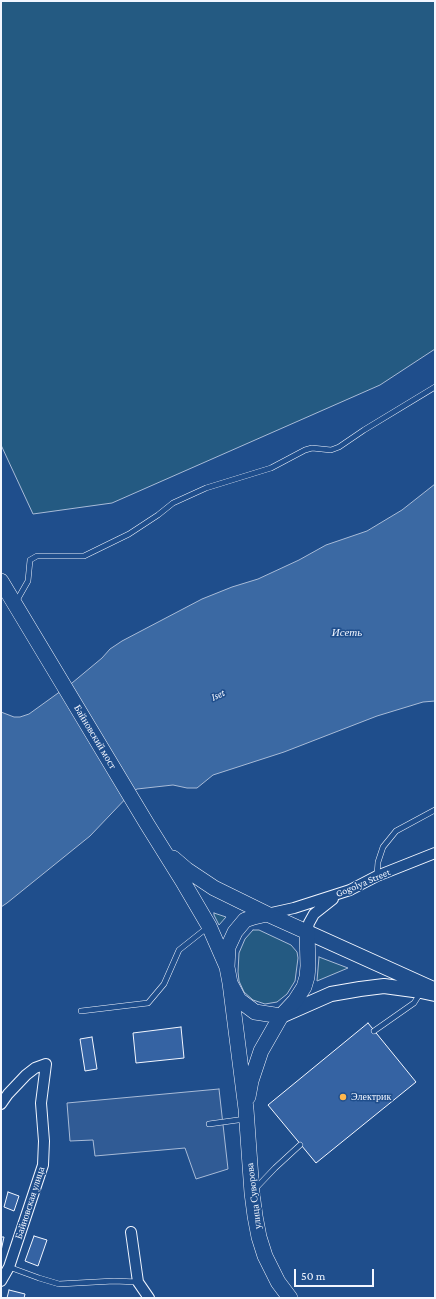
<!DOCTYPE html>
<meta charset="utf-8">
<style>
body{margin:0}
#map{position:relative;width:436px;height:1299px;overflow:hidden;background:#1f4e8c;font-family:"Crimson Pro",serif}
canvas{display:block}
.frame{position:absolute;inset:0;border:2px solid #f2f6ff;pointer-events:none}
.scale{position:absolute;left:294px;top:1269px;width:80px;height:18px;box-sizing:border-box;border:2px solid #f2f6ff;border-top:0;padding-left:5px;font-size:12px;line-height:14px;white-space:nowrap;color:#f2f6ff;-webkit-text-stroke:3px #1f4e8c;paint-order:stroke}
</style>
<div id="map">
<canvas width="436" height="1299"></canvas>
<div class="frame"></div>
<div class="scale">50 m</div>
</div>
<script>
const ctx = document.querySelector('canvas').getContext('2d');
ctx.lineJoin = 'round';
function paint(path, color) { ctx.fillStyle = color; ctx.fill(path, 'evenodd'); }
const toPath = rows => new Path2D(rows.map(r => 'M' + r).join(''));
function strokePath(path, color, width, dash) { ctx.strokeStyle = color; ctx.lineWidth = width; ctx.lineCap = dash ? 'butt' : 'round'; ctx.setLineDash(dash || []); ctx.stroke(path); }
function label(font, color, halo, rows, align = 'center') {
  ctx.font = font + ' "Crimson Pro",serif'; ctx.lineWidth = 3; ctx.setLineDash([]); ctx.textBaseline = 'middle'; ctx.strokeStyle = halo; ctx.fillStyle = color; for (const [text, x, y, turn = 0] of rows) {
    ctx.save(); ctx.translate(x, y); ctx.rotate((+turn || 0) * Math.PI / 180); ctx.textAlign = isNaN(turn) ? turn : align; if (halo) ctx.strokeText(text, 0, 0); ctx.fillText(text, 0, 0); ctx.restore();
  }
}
const green = toPath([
 [1,1,435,1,435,349,380,385,112,503,33,514,1,445,1,1],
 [214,913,226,917,219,925,214,915,214,913],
 [253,930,259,930,291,945,297,952,298,958,295,981,287,994,277,1002,265,1004,253,1000,244,992,239,981,238,972,239,953,245,939,253,930],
 [319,957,348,968,317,981,319,957]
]);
const parking = toPath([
 [219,1089,228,1169,196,1179,185,1148,95,1156,93,1140,70,1141,67,1103,219,1089]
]);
const water = toPath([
 [435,484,435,701,423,702,377,716,284,752,213,775,197,788,187,788,173,785,137,789,131,793,90,836,7,903,1,907,1,712,14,717,20,717,29,714,72,683,102,658,110,649,122,641,202,599,232,587,258,579,299,560,326,545,367,531,402,510,435,484]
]);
const building = toPath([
 [368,1023,416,1082,316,1163,268,1105,368,1023],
 [181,1027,184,1058,136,1063,133,1033,181,1027],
 [92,1037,97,1069,85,1071,80,1039,92,1037],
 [8,1192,19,1196,14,1211,4,1207,8,1192],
 [34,1236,47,1240,38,1266,25,1261,34,1236],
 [1,1237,4,1237,1,1251,1,1237],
 [9,1290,25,1294,24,1298,7,1298,9,1290]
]);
const lane = toPath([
 [16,602,28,581,30,560,37,556,84,556,129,534,158,515,173,503,206,488,271,468,305,450,312,448,331,450,339,447,364,430,435,387],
 [377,875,378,862,383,847,396,831,435,810],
 [81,1011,148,1003,164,984,179,950,208,927],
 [374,1031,414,1003,421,992],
 [209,1124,245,1119],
 [255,1189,275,1168,300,1145],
 [9,1267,39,1278,59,1284,114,1281,138,1282]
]);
const street = toPath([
 [267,914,294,908,350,890,377,876,435,853],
 [307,932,309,923,314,914,333,899],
 [1,1104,8,1094,26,1075,35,1068,46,1064,41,1103,44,1141,43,1165,9,1267,1,1281],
 [131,1232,138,1282,149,1298]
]);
const secondary = toPath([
 [307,932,431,988],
 [281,1016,331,994,360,989,384,986,421,991,435,994]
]);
const primary = toPath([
 [1,581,147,824,182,880,209,926,227,967],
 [173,858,187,870,214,888,267,914],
 [267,914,307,932,308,966,307,977,304,987,295,1001,281,1016,255,1012,239,1000,230,983,227,967,228,947,235,932,245,920,254,917,267,914],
 [230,983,246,1109,252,1193,255,1216,259,1237,265,1256,278,1282,290,1298],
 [248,1097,251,1081,261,1051,281,1016]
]);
const markers = [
 [343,1097,4,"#ffb74d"]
];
const streetNames = [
 ["Байновский мост",95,737,59],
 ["Gogolya Street",363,883,-23],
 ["улица Суворова",254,1196,-97],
 ["Байновская улица",30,1203,-72]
];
const poiNames = [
 ["Электрик",351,1097]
];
const waterNames = [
 ["Исеть",347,633],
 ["Iset",218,695,-24]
];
paint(green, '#245a82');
strokePath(green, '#a8bbd7', 1);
paint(parking, '#305b95');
strokePath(parking, '#a8bbd7', 1);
paint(water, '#3b69a3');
strokePath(water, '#a8bbd7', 1);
paint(building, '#3563a3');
strokePath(building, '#f2f6ff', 1);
strokePath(lane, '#f2f6ff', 6);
strokePath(street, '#f2f6ff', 12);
strokePath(secondary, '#f2f6ff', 16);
strokePath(primary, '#f2f6ff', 16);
strokePath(lane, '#1f4e8c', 5);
strokePath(street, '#1f4e8c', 10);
strokePath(secondary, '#1f4e8c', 14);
strokePath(primary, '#1f4e8c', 15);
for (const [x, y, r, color] of markers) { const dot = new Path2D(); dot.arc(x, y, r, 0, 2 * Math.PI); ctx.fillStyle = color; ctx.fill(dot); strokePath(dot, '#1f4e8c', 1.5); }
label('10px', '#f2f6ff', '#1f4e8c', streetNames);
label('10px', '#f2f6ff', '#1f4e8c', poiNames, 'left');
label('italic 11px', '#f2f6ff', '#1f4e8c', waterNames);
</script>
